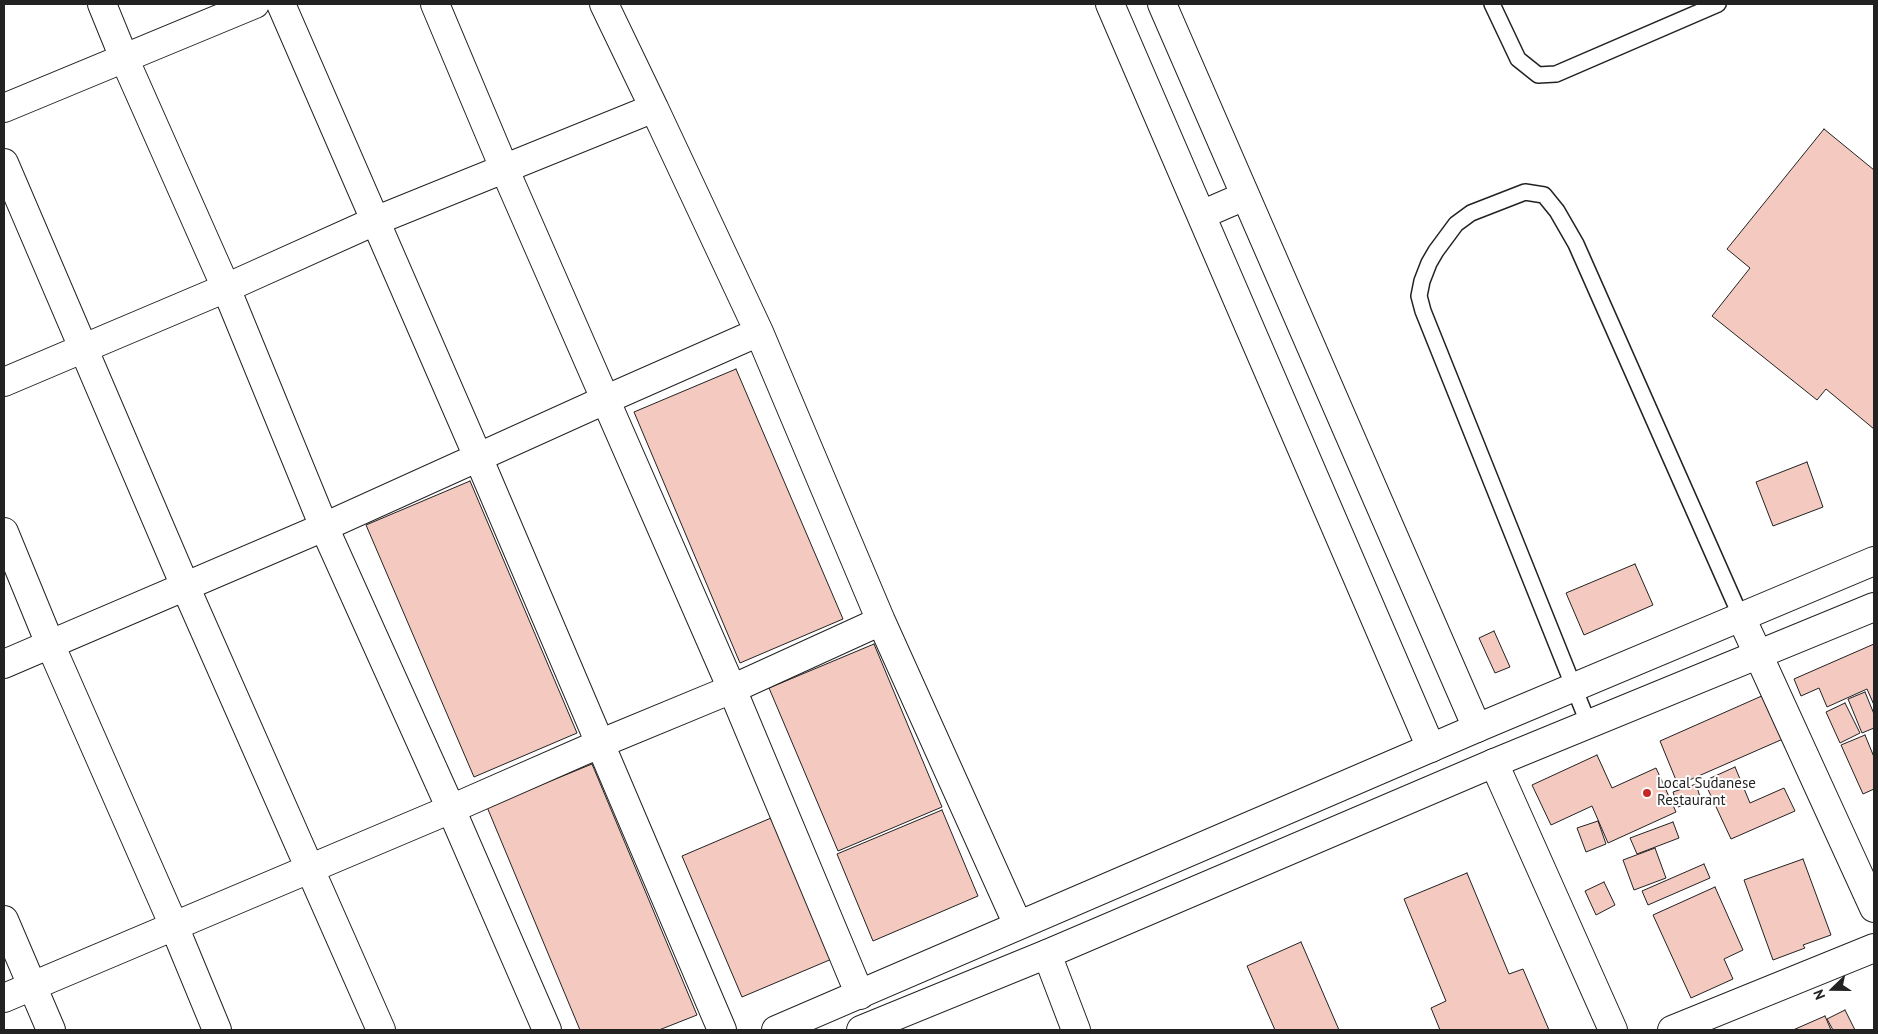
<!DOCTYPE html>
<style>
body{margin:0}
#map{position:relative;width:1878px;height:1034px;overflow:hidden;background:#fff;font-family:"PT Sans",sans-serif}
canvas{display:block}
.frame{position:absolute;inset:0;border:5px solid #222;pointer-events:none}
.north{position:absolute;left:1808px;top:964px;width:50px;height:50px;-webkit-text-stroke:4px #fff;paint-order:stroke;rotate:248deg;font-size:14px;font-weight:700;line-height:20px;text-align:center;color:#222}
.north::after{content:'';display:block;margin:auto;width:18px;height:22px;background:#222;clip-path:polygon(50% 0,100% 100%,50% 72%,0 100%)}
</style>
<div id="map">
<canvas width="1878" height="1034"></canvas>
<div class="frame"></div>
<div class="north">N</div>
</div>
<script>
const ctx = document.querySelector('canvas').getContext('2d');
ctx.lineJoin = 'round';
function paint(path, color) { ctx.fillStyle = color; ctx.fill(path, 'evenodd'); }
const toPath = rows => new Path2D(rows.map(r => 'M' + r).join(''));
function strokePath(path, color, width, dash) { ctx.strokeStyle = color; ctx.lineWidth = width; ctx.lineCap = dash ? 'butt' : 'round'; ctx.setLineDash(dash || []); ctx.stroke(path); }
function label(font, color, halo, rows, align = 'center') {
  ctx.font = font + ' "PT Sans",sans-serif'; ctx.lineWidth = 4; ctx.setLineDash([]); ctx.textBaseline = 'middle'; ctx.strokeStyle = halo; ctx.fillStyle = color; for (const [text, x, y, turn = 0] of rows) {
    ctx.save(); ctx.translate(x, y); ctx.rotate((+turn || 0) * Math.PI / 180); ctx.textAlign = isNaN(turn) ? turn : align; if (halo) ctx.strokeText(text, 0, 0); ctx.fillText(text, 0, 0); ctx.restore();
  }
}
const building = toPath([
 [1824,129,1874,170,1874,429,1826,389,1817,400,1712,316,1750,268,1727,249,1824,129],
 [736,369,843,619,740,663,634,412,736,369],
 [1807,462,1823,507,1773,526,1756,482,1807,462],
 [470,481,577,733,474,777,366,525,470,481],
 [1635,564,1653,605,1584,635,1566,593,1635,564],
 [1494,631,1510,667,1495,673,1479,638,1494,631],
 [874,644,942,807,838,851,769,688,874,644],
 [1874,644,1874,705,1867,689,1827,707,1819,688,1801,696,1794,679,1874,644],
 [1865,692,1874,714,1874,728,1862,733,1848,699,1865,692],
 [1764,695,1783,739,1678,785,1660,741,1764,695],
 [1845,703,1860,733,1840,743,1826,712,1845,703],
 [1865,735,1874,757,1874,789,1863,794,1841,745,1865,735],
 [1597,755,1612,788,1656,768,1676,812,1608,843,1592,806,1551,825,1532,785,1597,755],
 [592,764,697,1015,659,1030,580,1030,487,807,592,764],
 [1735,767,1750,803,1784,788,1795,811,1731,839,1704,781,1735,767],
 [1696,784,1701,800,1678,807,1673,792,1696,784],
 [942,810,978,896,873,941,837,854,942,810],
 [785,812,846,953,742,997,682,856,785,812],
 [1598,821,1606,844,1586,852,1577,828,1598,821],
 [1673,822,1679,838,1637,854,1630,838,1673,822],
 [1655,848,1666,878,1634,890,1623,860,1655,848],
 [1803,859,1831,935,1803,945,1805,948,1773,960,1744,880,1803,859],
 [1704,864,1710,878,1648,905,1642,891,1704,864],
 [1467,873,1509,974,1523,969,1549,1030,1440,1030,1431,1008,1446,1001,1404,899,1467,873],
 [1604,882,1615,905,1596,915,1585,891,1604,882],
 [1715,887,1743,950,1724,959,1733,979,1691,998,1653,915,1715,887],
 [1301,942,1339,1030,1275,1030,1247,966,1301,942],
 [1845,1010,1855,1030,1833,1030,1827,1019,1845,1010],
 [1825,1016,1831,1030,1793,1030,1825,1016]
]);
const service = toPath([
 [1492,4,1518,59,1538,75,1556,74,1718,4],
 [1589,725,1423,311,1419,296,1422,281,1429,263,1436,251,1456,224,1471,213,1525,192,1544,195,1557,211,1576,244,1741,617]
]);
const minor = toPath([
 [102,4,124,58,226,288,324,527,451,809,547,1030],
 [281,4,478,457,722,1030],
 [435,4,504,168,732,689,860,995],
 [604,4,654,108],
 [1110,4,1431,748],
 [1162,4,1477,728],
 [4,108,255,4],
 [4,163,185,586,381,1030],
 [1201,215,1245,196],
 [4,382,226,288,375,221,654,108,759,332,881,621,1018,925],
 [4,532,50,644,174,926,217,1030],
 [1741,617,1874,908],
 [4,664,324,527,607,399,759,332],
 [1494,763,1613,1030],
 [4,920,51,1030],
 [1047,954,1076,1030],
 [4,998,451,809,599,744,732,689,881,621],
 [1672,1030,1874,948]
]);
const tertiary = toPath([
 [776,1030,1477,728,1874,561],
 [861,1030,1047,954,1494,763,1874,607]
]);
const markers = [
 [1647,793,5,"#c62828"]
];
const poiNames = [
 ["Local Sudanese",1657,784],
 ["Restaurant",1657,801]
];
paint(building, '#f3c9c0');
strokePath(building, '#222', 1);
strokePath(service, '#222', 18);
strokePath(minor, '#222', 30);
strokePath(tertiary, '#222', 30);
strokePath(service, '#fff', 15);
strokePath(minor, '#fff', 28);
strokePath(tertiary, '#fff', 28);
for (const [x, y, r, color] of markers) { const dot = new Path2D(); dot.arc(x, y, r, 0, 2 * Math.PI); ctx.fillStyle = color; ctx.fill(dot); strokePath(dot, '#fff', 2); }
label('15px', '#222', '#fff', poiNames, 'left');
</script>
